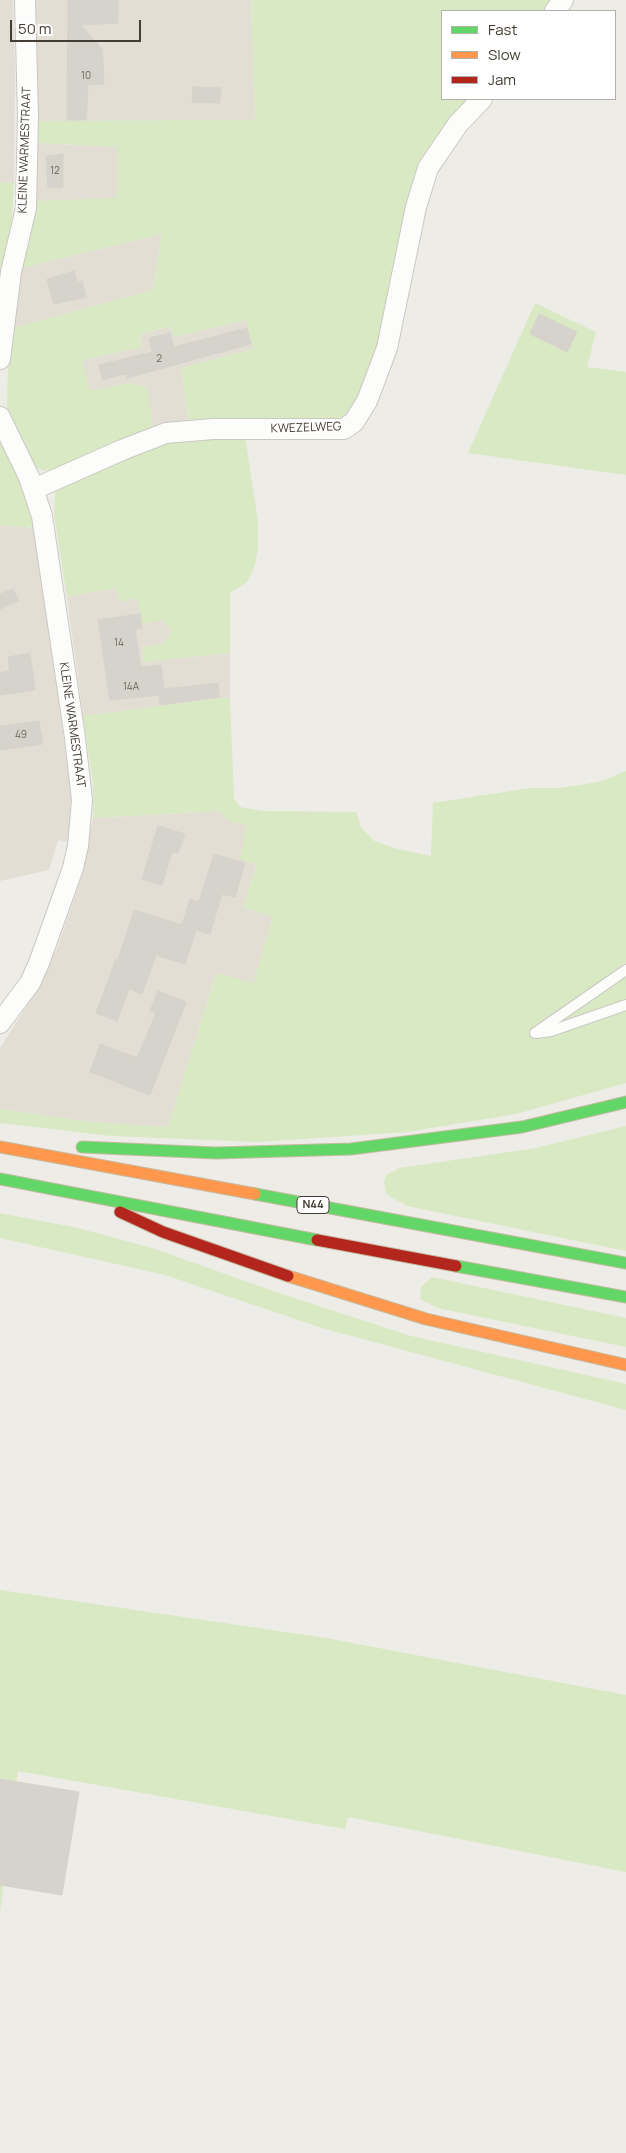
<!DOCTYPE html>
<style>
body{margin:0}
#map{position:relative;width:626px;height:2153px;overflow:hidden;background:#eeece6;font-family:Manrope,sans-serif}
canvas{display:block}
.legend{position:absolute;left:441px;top:10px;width:175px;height:90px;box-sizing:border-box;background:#fff;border:1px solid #b4b1ad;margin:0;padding:6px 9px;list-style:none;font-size:15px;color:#433d33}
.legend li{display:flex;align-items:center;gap:10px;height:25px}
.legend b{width:25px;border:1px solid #b4b1ad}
.scale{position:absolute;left:10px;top:20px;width:131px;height:22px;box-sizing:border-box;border:2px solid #433d33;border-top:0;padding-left:6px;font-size:15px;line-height:18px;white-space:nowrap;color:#433d33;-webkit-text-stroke:4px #fff;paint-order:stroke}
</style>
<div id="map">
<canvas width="626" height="2153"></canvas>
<ul class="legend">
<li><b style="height:6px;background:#63d668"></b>Fast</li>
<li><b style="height:6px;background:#ff974d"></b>Slow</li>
<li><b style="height:6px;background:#b3261e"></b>Jam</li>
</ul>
<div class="scale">50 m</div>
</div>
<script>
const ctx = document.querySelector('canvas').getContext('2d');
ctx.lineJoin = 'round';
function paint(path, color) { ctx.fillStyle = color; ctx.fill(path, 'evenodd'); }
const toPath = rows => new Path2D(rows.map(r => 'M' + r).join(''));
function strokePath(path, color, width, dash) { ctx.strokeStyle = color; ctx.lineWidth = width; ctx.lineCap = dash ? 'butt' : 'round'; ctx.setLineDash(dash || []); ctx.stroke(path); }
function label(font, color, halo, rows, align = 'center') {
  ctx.font = font + ' Manrope,sans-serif'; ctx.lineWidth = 4.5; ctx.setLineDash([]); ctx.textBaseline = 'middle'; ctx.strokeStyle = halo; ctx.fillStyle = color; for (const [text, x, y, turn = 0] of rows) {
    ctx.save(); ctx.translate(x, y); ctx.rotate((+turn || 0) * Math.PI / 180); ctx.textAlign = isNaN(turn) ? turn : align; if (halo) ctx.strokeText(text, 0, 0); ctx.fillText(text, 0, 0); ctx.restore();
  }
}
const residential = toPath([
 [0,0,13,0,15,76,14,182,0,183],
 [33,0,251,0,255,120,36,121],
 [38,143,117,147,117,199,35,201],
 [162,234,153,290,13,328,22,268],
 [247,320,253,349,181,368,189,424,153,431,130,383,89,392,82,360,142,347,140,335,170,326,174,337],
 [0,525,35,528,71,790,69,842,58,840,49,870,0,881],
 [117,588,137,597,163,620,171,630,165,643,142,647,143,662,230,653,230,698,213,699,83,716,67,597],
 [219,811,229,821,246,825,257,863,243,907,273,917,253,984,216,973,168,1127,92,1122,0,1109,0,1048,40,985,58,946,81,879,93,818]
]);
const green = toPath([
 [251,0,552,0,545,11,442,11,442,99,470,99,426,151,414,181,383,329,367,383,352,410,345,417,336,423,189,424,181,368,253,349,246,320,174,337,170,326,140,335,142,347,82,360,90,391,130,383,147,387,153,431,54,470,43,471,35,466,13,425,7,406,8,365,13,328,153,290,162,234,22,268,35,201,117,198,117,147,38,143,36,121,255,120],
 [14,182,12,218,6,254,0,275,0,183],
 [535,303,596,332,587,367,626,372,626,475,468,453],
 [245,435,258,522,258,547,255,565,247,582,230,593,230,653,143,662,142,647,165,643,171,631,163,620,142,624,137,598,119,602,116,588,67,597,54,514,55,492,63,486,152,447,186,439],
 [0,438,26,494,35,528,0,525],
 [230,698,234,798,240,807,263,811,356,812,361,827,374,841,398,849,431,856,433,803,530,788,560,788,586,784,602,781,626,771,626,1083,516,1114,407,1132,258,1142,111,1136,0,1123,0,1109,92,1122,168,1127,216,973,253,983,273,917,243,907,257,864,240,859,246,825,229,821,219,811,93,818,93,783,83,716,213,699],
 [626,1126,626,1251,407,1206,386,1194,384,1181,386,1175,399,1168,536,1148],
 [0,1213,78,1228,152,1248,273,1291,411,1336,626,1384,626,1410,322,1328,165,1275,0,1238],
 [432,1277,626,1318,626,1347,437,1308,420,1299,421,1287],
 [0,1590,326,1638,626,1695,626,1872,348,1817,345,1829,18,1771,0,1912]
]);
const building = toPath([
 [68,0,118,0,118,23,81,25,102,49,103,60,104,84,88,85,86,120,67,120,68,0],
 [193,87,221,88,220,103,192,102,193,87],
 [63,154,63,187,48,188,46,156,63,154],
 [74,271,77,282,82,281,86,297,54,304,47,279,74,271],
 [539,314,577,332,567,352,530,334,539,314],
 [247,328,251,344,127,378,127,375,123,374,103,380,99,365,152,352,149,338,170,333,174,347,247,328],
 [13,589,19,601,0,609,0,594,13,589],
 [140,614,142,628,135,629,141,667,161,665,164,689,218,683,219,697,160,705,159,695,110,700,98,620,140,614],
 [30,653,35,690,0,695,0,673,10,671,8,657,30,653],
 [39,721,43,744,0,750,0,726,39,721],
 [158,826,185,834,178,853,172,852,162,885,142,879,158,826],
 [214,854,245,863,235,897,222,894,210,934,196,930,185,964,156,955,142,994,129,989,117,1021,96,1013,116,959,118,960,134,910,182,925,190,899,199,902,214,854],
 [158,991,186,1002,150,1095,90,1072,100,1044,137,1058,156,1013,150,1011,158,991],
 [0,1779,79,1792,62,1895,0,1885,0,1779]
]);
const lane = toPath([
 [535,1033,626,970],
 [536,1033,551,1031,626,1005]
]);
const street = toPath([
 [555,11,563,0],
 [0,359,11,272,26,208,28,116,25,0],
 [0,417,29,477,42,516,75,738,82,800,78,846,73,868,39,963,30,983,0,1023],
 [34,489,122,450,166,433,213,429,344,429,354,422,367,401,387,348,416,207,428,168,458,124,482,99]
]);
const fast = toPath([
 [82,1147,216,1153,351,1149,522,1127,626,1102],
 [0,1179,317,1240],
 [255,1194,626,1263],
 [456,1266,626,1297]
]);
const slow = toPath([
 [0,1147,255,1194],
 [288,1276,426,1319,626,1365]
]);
const jam = toPath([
 [120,1212,163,1232,288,1276],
 [317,1240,456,1266]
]);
const numberNames = [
 ["10",86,76],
 ["12",55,171],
 ["2",159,359],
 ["14",119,643],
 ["14A",131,687],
 ["49",21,735]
];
const shields = [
 [313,1205,32]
];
const shieldNames = [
 ["N44",313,1205]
];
const streetNames = [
 ["KLEINE WARMESTRAAT",25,150,-88],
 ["KWEZELWEG",306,428,-2],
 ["KLEINE WARMESTRAAT",72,725,82]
];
paint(residential, '#e2ded3');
paint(green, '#d9e9c4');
paint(building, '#d6d3cd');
strokePath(building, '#d6d3cc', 1);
strokePath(lane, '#cac8c2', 12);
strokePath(street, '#cac8c2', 22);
strokePath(fast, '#c6baa1', 13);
strokePath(slow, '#c6baa1', 13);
strokePath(jam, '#c6baa1', 13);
strokePath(lane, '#fcfcfb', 10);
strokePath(street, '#fcfcfb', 20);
strokePath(fast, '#63d668', 11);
strokePath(slow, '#ff974d', 11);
strokePath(jam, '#b3261e', 11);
label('10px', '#69645b', null, numberNames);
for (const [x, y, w] of shields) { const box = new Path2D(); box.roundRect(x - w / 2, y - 8.5, w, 17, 4); ctx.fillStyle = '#fff'; ctx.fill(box); strokePath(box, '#433d33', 1); }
label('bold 11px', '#433d33', null, shieldNames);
label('12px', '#433d33', '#fff', streetNames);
</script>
